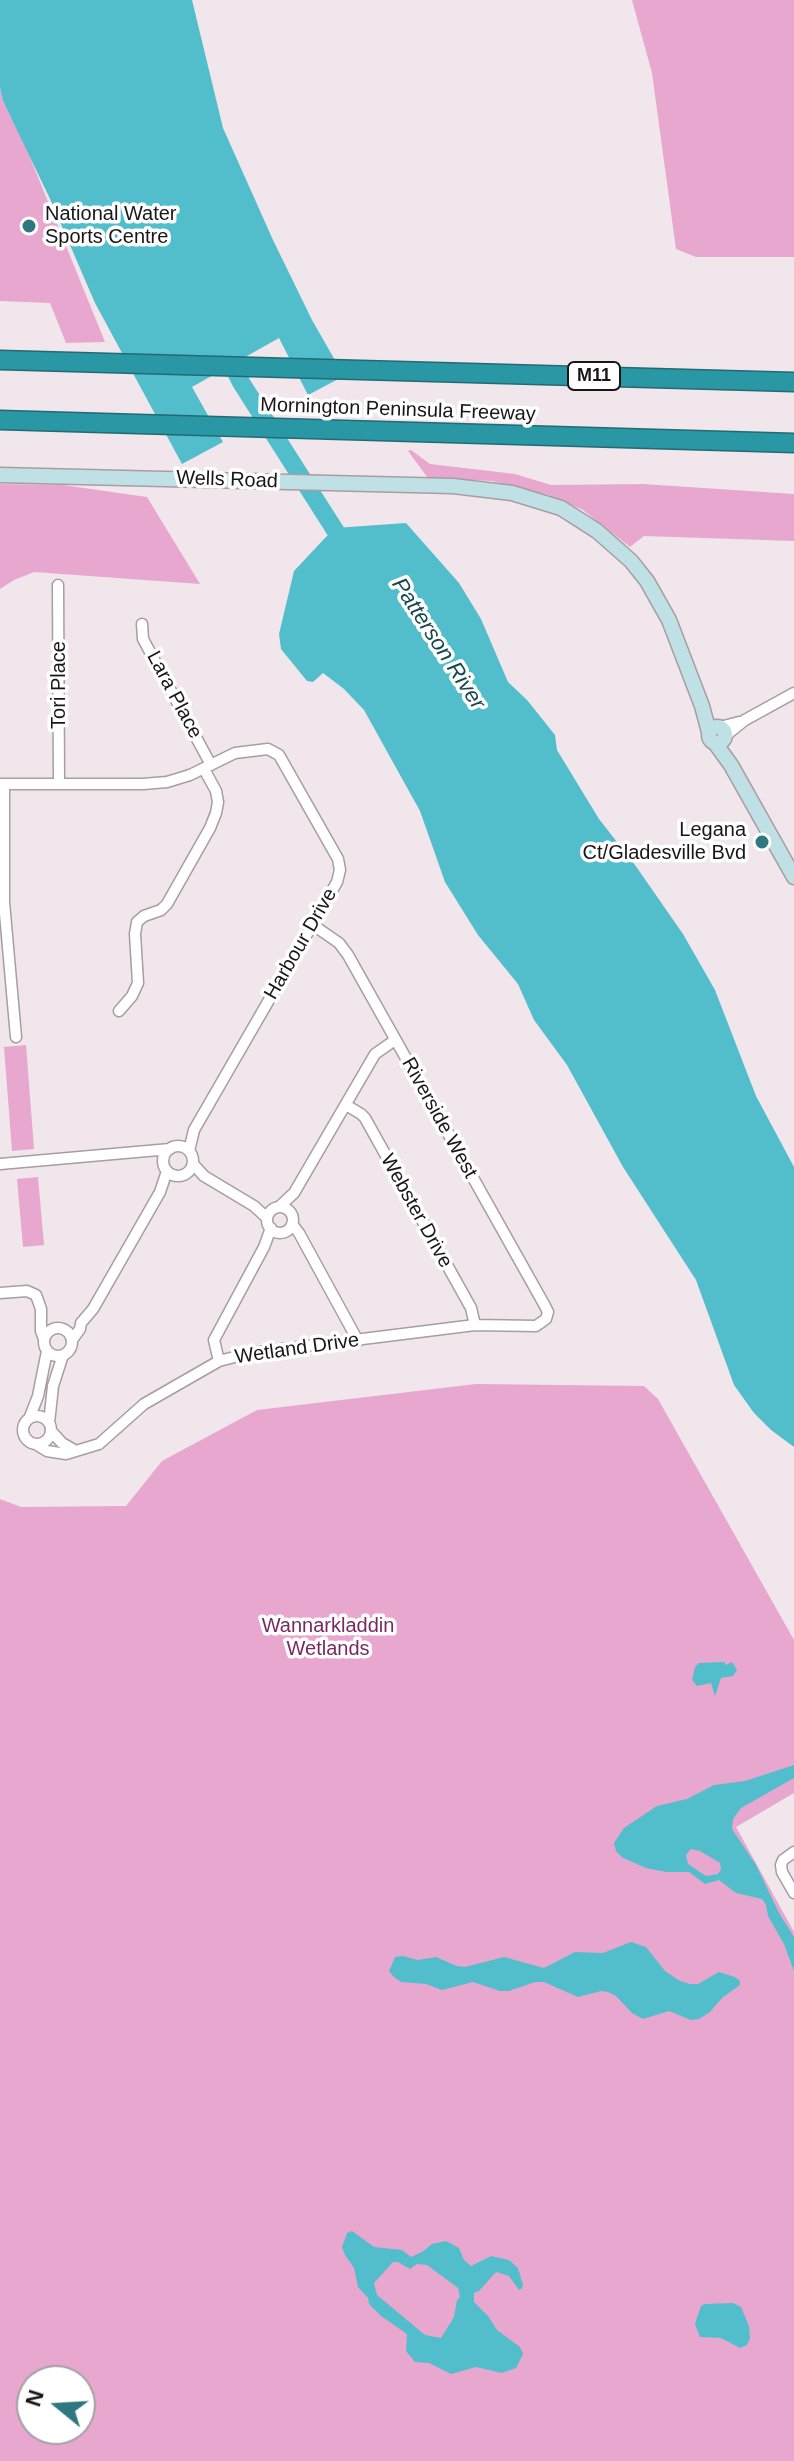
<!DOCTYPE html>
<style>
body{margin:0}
#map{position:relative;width:794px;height:2461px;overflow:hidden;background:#f0e6ec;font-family:Helvetica,sans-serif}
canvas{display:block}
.north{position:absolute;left:16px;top:2365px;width:80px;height:80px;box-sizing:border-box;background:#fff;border:2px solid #a3a2a3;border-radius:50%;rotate:288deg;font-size:22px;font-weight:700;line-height:32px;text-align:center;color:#191618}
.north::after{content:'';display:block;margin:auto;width:28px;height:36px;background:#307881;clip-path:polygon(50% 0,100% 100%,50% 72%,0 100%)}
</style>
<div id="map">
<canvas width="794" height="2461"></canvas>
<div class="north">N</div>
</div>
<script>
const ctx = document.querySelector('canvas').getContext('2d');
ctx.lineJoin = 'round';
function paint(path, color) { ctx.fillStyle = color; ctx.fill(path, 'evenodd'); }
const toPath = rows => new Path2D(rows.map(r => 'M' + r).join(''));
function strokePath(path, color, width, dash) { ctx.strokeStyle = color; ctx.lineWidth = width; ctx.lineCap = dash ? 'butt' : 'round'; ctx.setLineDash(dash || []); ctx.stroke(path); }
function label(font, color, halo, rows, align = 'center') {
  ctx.font = font + ' Helvetica,sans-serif'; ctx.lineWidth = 7; ctx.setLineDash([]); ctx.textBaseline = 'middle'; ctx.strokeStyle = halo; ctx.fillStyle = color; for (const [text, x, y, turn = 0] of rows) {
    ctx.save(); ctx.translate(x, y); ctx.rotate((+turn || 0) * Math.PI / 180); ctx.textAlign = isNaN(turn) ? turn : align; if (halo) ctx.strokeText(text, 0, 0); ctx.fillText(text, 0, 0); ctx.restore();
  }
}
const green = toPath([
 [632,0,794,0,794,257,696,257,676,249,652,73],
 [0,88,3,101,27,150,105,342,66,343,50,303,0,301],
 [411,450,430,464,515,474,551,485,643,484,794,494,794,541,644,536,630,547,583,510,549,495,492,481,428,478,408,451],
 [0,484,63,485,147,497,200,584,34,572,14,580,0,589],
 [26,1045,34,1149,12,1151,4,1047],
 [38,1177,44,1245,23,1247,17,1179],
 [476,1384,644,1386,658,1399,794,1640,794,1793,736,1827,794,1932,794,2461,0,2461,0,1499,21,1507,126,1506,162,1461,257,1410],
 [32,2381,80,2381,80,2429,32,2429]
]);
const water = toPath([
 [0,0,192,0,223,128,273,240,312,320,344,376,308,395,279,338,192,387,223,442,182,464,95,303,51,201,3,101,0,88],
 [406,523,459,583,481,619,508,682,527,700,555,735,557,750,599,819,635,865,683,934,715,990,756,1096,794,1167,794,1447,771,1430,754,1413,734,1385,696,1280,623,1167,567,1065,534,1020,518,984,478,935,445,882,420,811,364,710,344,689,323,673,313,682,307,681,281,649,279,634,294,571,325,538,335,528],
 [724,1662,726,1665,732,1662,737,1670,733,1676,721,1678,715,1696,711,1683,697,1686,692,1680,695,1667,699,1663],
 [794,1765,794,1778,741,1808,733,1819,732,1829,756,1865,779,1913,794,1937,794,1971,784,1944,768,1916,766,1905,762,1899,736,1893,719,1880,705,1884,689,1872,666,1872,646,1868,623,1858,616,1851,614,1843,624,1828,657,1806,687,1799,714,1785,745,1781],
 [691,1849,700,1851,720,1863,721,1869,718,1874,706,1876,688,1864,686,1855],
 [631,1942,646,1947,665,1971,680,1981,690,1984,698,1984,719,1972,735,1977,740,1981,740,1985,722,1998,710,2012,699,2019,691,2020,669,2011,643,2019,632,2013,616,1996,608,1992,601,1991,578,1997,544,1982,535,1982,509,1991,500,1991,473,1982,442,1990,426,1984,401,1982,394,1977,389,1971,395,1957,403,1956,418,1960,436,1957,457,1966,465,1967,504,1957,544,1968,575,1952,603,1953],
 [352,2231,374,2247,402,2250,411,2257,422,2252,432,2244,446,2241,459,2248,464,2260,471,2266,491,2256,509,2260,518,2268,523,2285,522,2288,519,2290,509,2276,496,2272,479,2291,474,2293,474,2302,488,2316,497,2330,520,2347,523,2354,516,2368,502,2373,476,2367,451,2374,429,2363,415,2362,406,2351,407,2334,381,2316,369,2304,368,2298,358,2287,354,2268,345,2255,342,2247,347,2233],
 [393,2262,398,2262,410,2269,417,2264,427,2265,458,2288,460,2297,457,2300,454,2317,441,2338,425,2335,377,2295,374,2283],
 [733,2303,741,2307,749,2326,750,2338,747,2345,740,2348,721,2338,700,2337,695,2324,701,2306,705,2304]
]);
const river = toPath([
 [226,353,242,384,347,549]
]);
const street = toPath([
 [58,585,59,784],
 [142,624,143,639,211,765],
 [720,727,739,722],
 [725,736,745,720,794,693],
 [0,784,143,784,167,782,190,775,235,753,268,749,279,755,338,859,340,870,337,882,194,1130,189,1151],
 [4,784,4,902,16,1037],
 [119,1011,132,996,138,983,135,934,137,922,144,916,161,910,167,904,210,828,216,813,218,802,216,791,204,769],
 [346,1105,361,1114,365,1118,471,1308,475,1325],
 '163 1161a15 15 0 1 1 30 0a15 15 0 1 1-30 0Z',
 [0,1164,170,1149],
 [193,1164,204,1176,254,1206,267,1218],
 [279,1207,294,1193,375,1054,395,1040],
 '267 1220a13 13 0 1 1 26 0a13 13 0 1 1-26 0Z',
 [292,1224,299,1233,358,1341],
 [0,1293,27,1291,36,1295,41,1309,41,1331,44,1339],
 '44 1342a14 14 0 1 1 28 0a14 14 0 1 1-28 0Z',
 [72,1340,80,1329,81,1323,93,1309,160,1192,167,1171],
 [219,1361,214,1340,264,1247,271,1228],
 '23 1430a14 14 0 1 1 28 0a14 14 0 1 1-28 0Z',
 [29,1419,38,1396,47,1351],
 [49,1423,53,1386,63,1355],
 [51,1431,62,1443,76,1451],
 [37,1445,47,1451,66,1454,99,1444,144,1404,219,1361,250,1353,475,1325,536,1326,546,1319,548,1312,545,1306,348,955,339,943,313,925],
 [794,1852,783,1860,781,1865,782,1872,794,1893]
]);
const secondary = toPath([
 [0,475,453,486,512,493,561,508,597,531,631,561,647,581,669,620,702,706,709,732],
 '709 735a8 8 0 1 1 16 0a8 8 0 1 1-16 0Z',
 [715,743,731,765,794,877]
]);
const highway = toPath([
 [0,360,794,382],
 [0,420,794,443]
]);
const markers = [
 [29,226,8,"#307881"],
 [762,842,8,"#307881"]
];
const shields = [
 [594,376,52]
];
const shieldNames = [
 ["M11",594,376]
];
const poiNames = [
 ["National Water",45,214],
 ["Sports Centre",45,237],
 ["Legana",746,830,"right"],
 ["Ct/Gladesville Bvd",746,853,"right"]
];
const streetNames = [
 ["Mornington Peninsula Freeway",398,410,2],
 ["Wells Road",227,480,2],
 ["Tori Place",59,685,-90],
 ["Lara Place",174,695,62],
 ["Harbour Drive",301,944,-60],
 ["Riverside West",439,1118,61],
 ["Webster Drive",416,1211,61],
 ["Wetland Drive",297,1349,-8]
];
const parkNames = [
 ["Wannarkladdin",328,1626],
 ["Wetlands",328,1649]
];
const waterNames = [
 ["Patterson River",438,644,57]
];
paint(green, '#e8a7ce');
paint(water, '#52becc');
strokePath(river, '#52becc', 18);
strokePath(street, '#a79da3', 13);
strokePath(secondary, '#a79da3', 17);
strokePath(highway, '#236a73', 21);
strokePath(street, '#fff', 10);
strokePath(secondary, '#bfe0e4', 14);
strokePath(highway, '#2998a4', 18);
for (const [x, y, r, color] of markers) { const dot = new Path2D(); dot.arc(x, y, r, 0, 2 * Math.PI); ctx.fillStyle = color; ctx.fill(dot); strokePath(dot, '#fff', 3); }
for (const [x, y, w] of shields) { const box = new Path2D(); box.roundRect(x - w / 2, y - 14, w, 28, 6); ctx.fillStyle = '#fff'; ctx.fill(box); strokePath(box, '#191618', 2); }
label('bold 18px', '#191618', null, shieldNames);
label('20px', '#191618', '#fff', poiNames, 'left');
label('20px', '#191618', '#fff', streetNames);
label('20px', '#792960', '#fff', parkNames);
label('italic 22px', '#17484e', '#fff', waterNames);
</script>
